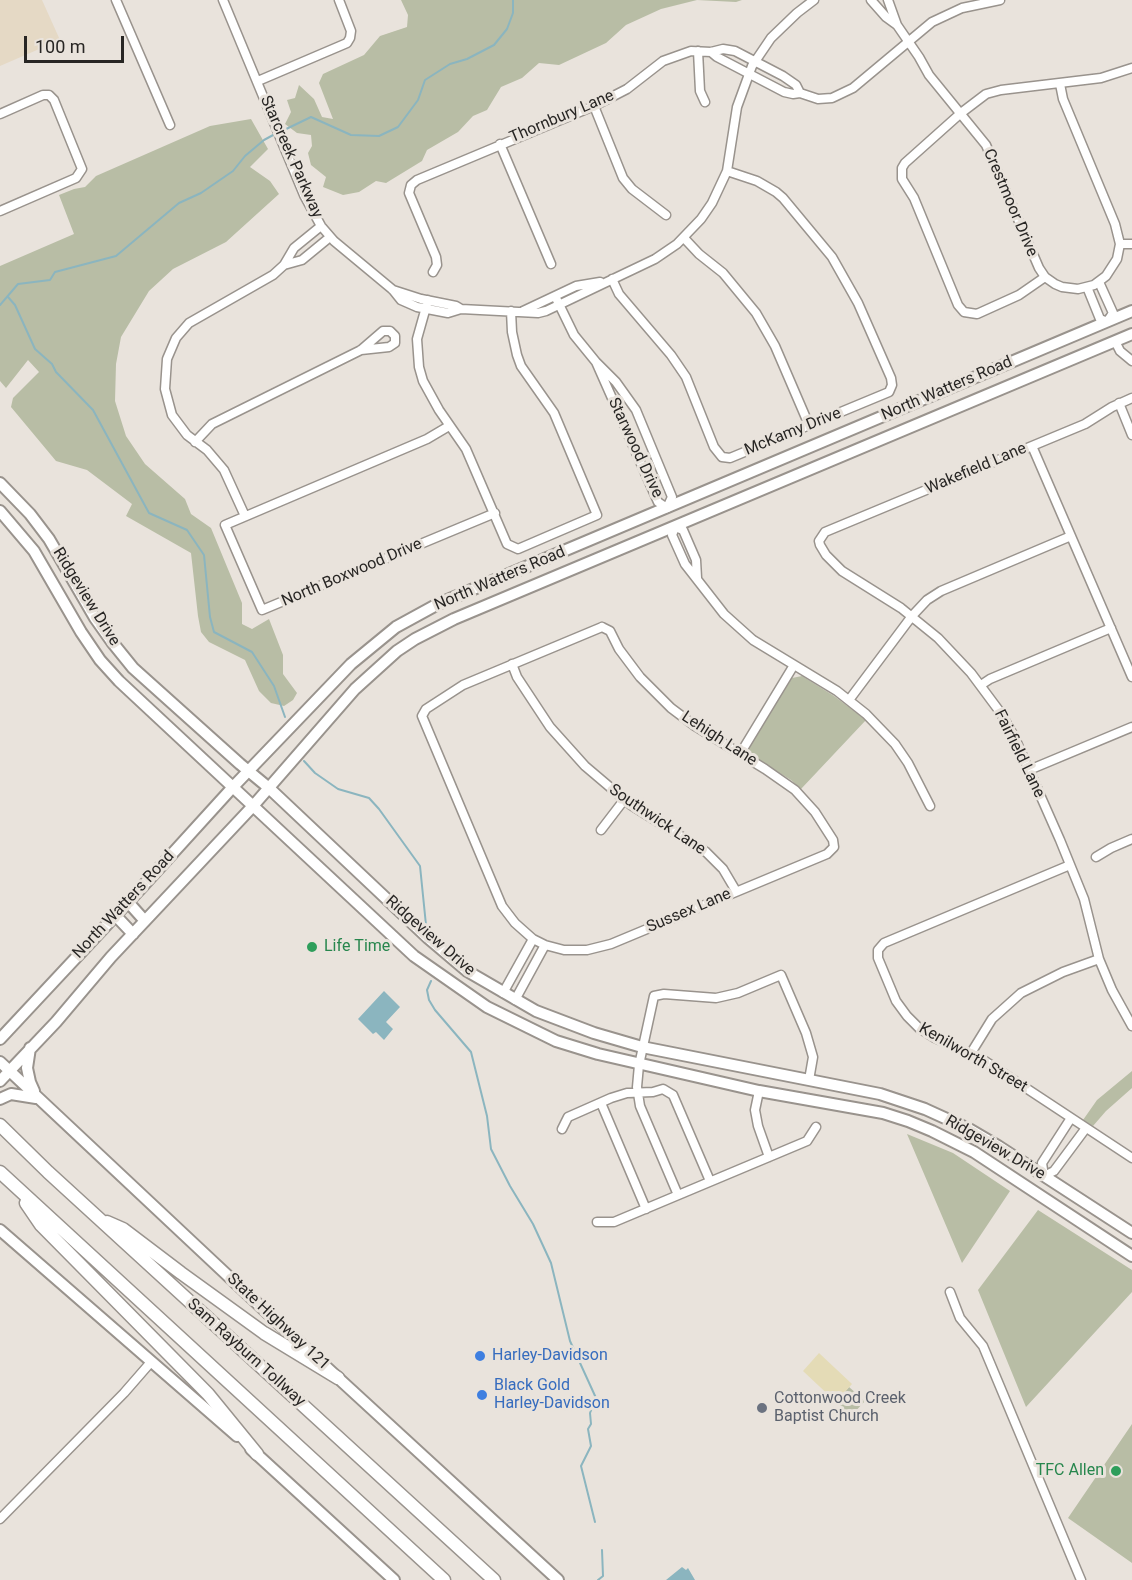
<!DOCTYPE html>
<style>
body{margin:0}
#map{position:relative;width:1132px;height:1580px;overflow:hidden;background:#e9e3dc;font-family:Roboto,sans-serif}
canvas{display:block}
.scale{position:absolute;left:24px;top:36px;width:100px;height:27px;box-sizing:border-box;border:3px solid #282624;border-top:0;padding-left:8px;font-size:18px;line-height:21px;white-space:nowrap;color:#282624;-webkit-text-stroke:4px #e9e3dc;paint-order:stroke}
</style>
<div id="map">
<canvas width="1132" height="1580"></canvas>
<div class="scale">100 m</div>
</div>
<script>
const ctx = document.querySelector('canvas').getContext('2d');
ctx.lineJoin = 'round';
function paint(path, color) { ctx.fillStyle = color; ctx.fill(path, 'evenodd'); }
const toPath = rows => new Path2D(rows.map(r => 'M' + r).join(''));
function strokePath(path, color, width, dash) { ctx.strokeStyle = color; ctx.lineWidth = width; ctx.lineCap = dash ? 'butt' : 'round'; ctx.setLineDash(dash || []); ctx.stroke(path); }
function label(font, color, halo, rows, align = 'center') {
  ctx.font = font + ' Roboto,sans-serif'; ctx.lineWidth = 6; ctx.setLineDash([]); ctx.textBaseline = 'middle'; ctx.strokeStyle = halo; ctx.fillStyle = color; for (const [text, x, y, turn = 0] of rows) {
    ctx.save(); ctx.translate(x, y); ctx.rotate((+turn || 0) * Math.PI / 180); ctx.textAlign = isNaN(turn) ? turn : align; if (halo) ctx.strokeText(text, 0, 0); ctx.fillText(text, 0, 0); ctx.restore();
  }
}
const education = toPath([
 [0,0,42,0,60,40,0,66]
]);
const green = toPath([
 [401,0,742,0,736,2,697,0,661,9,626,25,606,43,559,65,539,63,522,78,501,87,487,110,473,116,458,132,427,150,422,161,386,183,376,181,359,192,343,195,323,187,326,177,311,165,308,153,312,146,311,135,297,133,285,124,291,112,287,100,295,98,299,85,314,99,322,117,333,119,319,83,323,74,364,55,380,36,407,27,408,15],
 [251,119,268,149,250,167,270,181,279,194,226,242,173,269,149,291,121,337,116,364,115,401,126,436,145,464,185,499,191,514,211,528,242,603,242,624,252,629,269,619,283,655,283,674,297,693,293,700,284,706,271,703,259,691,245,660,209,642,201,632,198,616,191,553,126,516,132,504,87,470,56,461,11,407,13,398,39,372,28,360,6,388,0,381,0,266,74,234,59,195,74,189,85,187,96,176,210,126],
 [802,676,834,696,866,720,801,789,791,780,746,752,792,678],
 [1132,1071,1132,1088,1106,1111,1093,1126,1083,1120,1097,1100],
 [907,1134,953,1153,1010,1191,962,1263],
 [1038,1210,1132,1270,1132,1292,1026,1407,978,1290],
 [849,1387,865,1401,851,1416,836,1402],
 [1132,1424,1132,1563,1068,1518]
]);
const sand = toPath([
 [819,1353,852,1384,836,1402,803,1371]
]);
const water = toPath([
 [384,991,400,1007,386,1022,393,1029,384,1040,376,1032,373,1034,358,1019],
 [682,1567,686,1570,688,1568,695,1580,666,1580]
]);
const stream = toPath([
 [280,132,311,117,351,135,379,136,398,127,418,100,425,80,450,64,467,59,494,45,507,29,513,13,513,0],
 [8,297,15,305,35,349,52,364,56,372,93,410,149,513,187,530,204,555,210,617,214,632,252,652,274,686,285,717],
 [0,305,18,284,50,280,55,272,116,256,179,203,201,193,233,171,245,156,264,140,275,134],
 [304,761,315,773,338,789,369,798,379,809,420,866,426,925],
 [431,981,427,990,429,1000,435,1010,471,1052,487,1116,491,1149,510,1186,533,1224,551,1263,570,1341,596,1398,590,1413,591,1424,588,1429,591,1446,581,1466,595,1522],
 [598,1580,603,1576,602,1550]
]);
const minor = toPath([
 [116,0,170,125],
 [223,0,304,195,321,226,334,241,393,290,401,300,417,307,448,313,461,309,538,313,546,311,655,259,677,244,701,219,712,203,727,171,737,107,752,66,771,38,797,13,814,0],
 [871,0,886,17,897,25,919,57,929,75,986,145,1039,268,1045,277,1055,284,1062,287,1078,289,1094,285,1106,276,1117,259,1120,244,1115,224,1063,99,1060,84],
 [888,0,897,25],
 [698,51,700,91,705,102],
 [711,52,717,57,784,92,793,94,800,93,818,99,832,98,853,88,932,22,962,8,1000,0],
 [258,81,347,43,350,38,351,31,339,0],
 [594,106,623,178,632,189,666,215],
 [0,114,43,95,49,95,54,100,82,169,76,178,0,211],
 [500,144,551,264],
 [684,238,699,254,723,273,756,313,775,346,809,425],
 [1120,244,1132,244],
 [284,265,302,260,330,237],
 [433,272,437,265,436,257,409,193,411,185,417,180,594,106,627,89,663,61,691,51,711,52,723,49,735,51,783,76,796,85,800,93],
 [1045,277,1019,295,977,314,964,312,958,305,914,198,902,179,902,168,905,163,961,113,986,94,1001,90,1101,78,1132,68],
 [612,279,619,294,671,355,686,377,714,447,722,457,730,458,889,392,892,385,891,378,858,303,832,257,783,198,776,192,757,181,727,171],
 [1087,287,1100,319,1107,322,1113,313,1099,282],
 [393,290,421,299,456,306,461,309],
 [555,296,574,335,596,362,616,382,636,410,672,497,667,508,658,502,596,362],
 [428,300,417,339,419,367,423,381,439,410,466,449,507,544,518,549,597,515,554,413,521,366,517,355,512,332,511,311],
 [523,311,576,286,600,282],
 [1115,341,1120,351,1132,361],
 [1132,398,1112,407,1085,424,825,532,819,541,820,545,826,555,842,571,901,608,938,638,971,673,1000,712,1014,736,1060,840,1084,899,1099,959,1112,990,1132,1026],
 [1119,403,1132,435],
 [449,426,427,439,225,525,262,610,495,513],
 [195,442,212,424,361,350,383,331,390,331,395,336,395,343,389,347,361,350],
 [1032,446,1132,677],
 [245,516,224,470,207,450,187,435,172,415,165,389,167,359,176,338,189,323,273,275,284,265,294,248,321,226],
 [697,578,696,560,683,530,675,527,672,535,685,564,724,614,753,640,837,691,866,714,895,744,908,763,930,806],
 [602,627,610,631,619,649,640,677,671,708,695,726,765,769,795,790,815,812,833,840,834,847,827,854,611,944,587,950,564,950,545,945,533,939,515,923,502,906,422,716,426,709,463,685,602,627],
 [512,664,517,677,550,727,585,766,631,805,706,852,723,869,736,891],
 [981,685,990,679,1111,628],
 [849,700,912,616,927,600,941,591,1071,536],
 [740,754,794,665],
 [1029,770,1132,727],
 [601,830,624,800],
 [1096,857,1111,848,1132,839],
 [1070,865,884,943,878,950,878,958,896,1001,907,1016,919,1028,935,1038,985,1061,1132,1158],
 [503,993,533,939],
 [515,1000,545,945],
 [971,1053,992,1019,1021,993,1063,972,1099,959],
 [759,1091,755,1110,758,1126,769,1157],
 [601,1103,646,1209],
 [1071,1118,1042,1163,1044,1176,1054,1171,1086,1128],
 [562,1129,568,1117,611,1098,627,1093,653,1092,663,1089,673,1095,710,1181],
 [678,1195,640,1106,637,1087,639,1065,654,996,664,994,716,998,738,993,781,975,806,1033,813,1057,809,1080],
 [597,1222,614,1222,807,1141,816,1127],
 [950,1292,960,1318,983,1346,1081,1580],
 [0,1519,124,1393,151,1362]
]);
const major = toPath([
 [0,483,30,514,49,539,95,618,112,642,133,668,240,764,269,788,428,938,467,971,536,1011,594,1033,642,1047,880,1094,925,1109,969,1129,998,1146,1132,1233],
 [0,511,34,551,81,632,100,660,119,681,414,956,487,1007,556,1041,598,1054,759,1091,883,1113,908,1121,932,1131,974,1152,1132,1256],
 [128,902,145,921],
 [116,916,133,934],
 [0,1039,142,887,232,788,351,664,396,627,438,604,1132,311],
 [30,1048,27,1068,30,1082,34,1091],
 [0,1062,275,1320,558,1580],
 [0,1081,56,1022,111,957,253,806,355,689,397,651,415,639,454,619,1132,334],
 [0,1099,11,1094,36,1098],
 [0,1230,237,1436],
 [251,1449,394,1580]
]);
const highway = toPath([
 [0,1125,48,1172,494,1580],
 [0,1172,444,1580],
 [26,1203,41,1225,208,1394,257,1454],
 [107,1222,123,1229,181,1273,264,1333,338,1378]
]);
const markers = [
 [312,947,6,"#2e9e5b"],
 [480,1356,6,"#3f7fe0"],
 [482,1395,6,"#3f7fe0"],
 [762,1408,6,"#6b7280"],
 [1116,1471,6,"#2e9e5b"]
];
const streetNames = [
 ["Thornbury Lane",562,117,-23],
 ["Starcreek Parkway",291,157,66],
 ["Crestmoor Drive",1010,203,67],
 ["North Watters Road",947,389,-23],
 ["McKamy Drive",793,432,-22],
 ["Starwood Drive",635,448,65],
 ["Wakefield Lane",976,469,-23],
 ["North Boxwood Drive",352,573,-23],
 ["North Watters Road",500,579,-23],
 ["Ridgeview Drive",86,597,58],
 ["Lehigh Lane",719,739,33],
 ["Fairfield Lane",1019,754,64],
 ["Southwick Lane",657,820,34],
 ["North Watters Road",124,905,-47],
 ["Sussex Lane",689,911,-23],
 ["Ridgeview Drive",430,936,41],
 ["Kenilworth Street",973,1058,30],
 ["Ridgeview Drive",995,1148,30],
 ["State Highway 121",278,1322,43],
 ["Sam Rayburn Tollway",246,1353,42]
];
const leisureNames = [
 ["Life Time",324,947],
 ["TFC Allen",1104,1471,"right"]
];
const shopNames = [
 ["Harley-Davidson",492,1356],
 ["Black Gold",494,1386],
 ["Harley-Davidson",494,1404]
];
const worshipNames = [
 ["Cottonwood Creek",774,1399],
 ["Baptist Church",774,1417]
];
paint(education, '#e5d9c5');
paint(green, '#b8bda5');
paint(sand, '#e4dbb6');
paint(water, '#8bb5bf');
strokePath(stream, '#8bb5bf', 2);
strokePath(minor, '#99938d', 11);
strokePath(major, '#99938d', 14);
strokePath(highway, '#99938d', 15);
strokePath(minor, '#fff', 8);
strokePath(major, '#fff', 10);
strokePath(highway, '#fff', 12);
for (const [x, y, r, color] of markers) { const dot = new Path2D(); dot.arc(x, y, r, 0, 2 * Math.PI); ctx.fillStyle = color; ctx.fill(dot); strokePath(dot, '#e9e3dc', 2); }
label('16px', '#282624', '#e9e3dc', streetNames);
label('16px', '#27864d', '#e9e3dc', leisureNames, 'left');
label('16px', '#366cbe', '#e9e3dc', shopNames, 'left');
label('16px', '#5b616d', '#e9e3dc', worshipNames, 'left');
</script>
